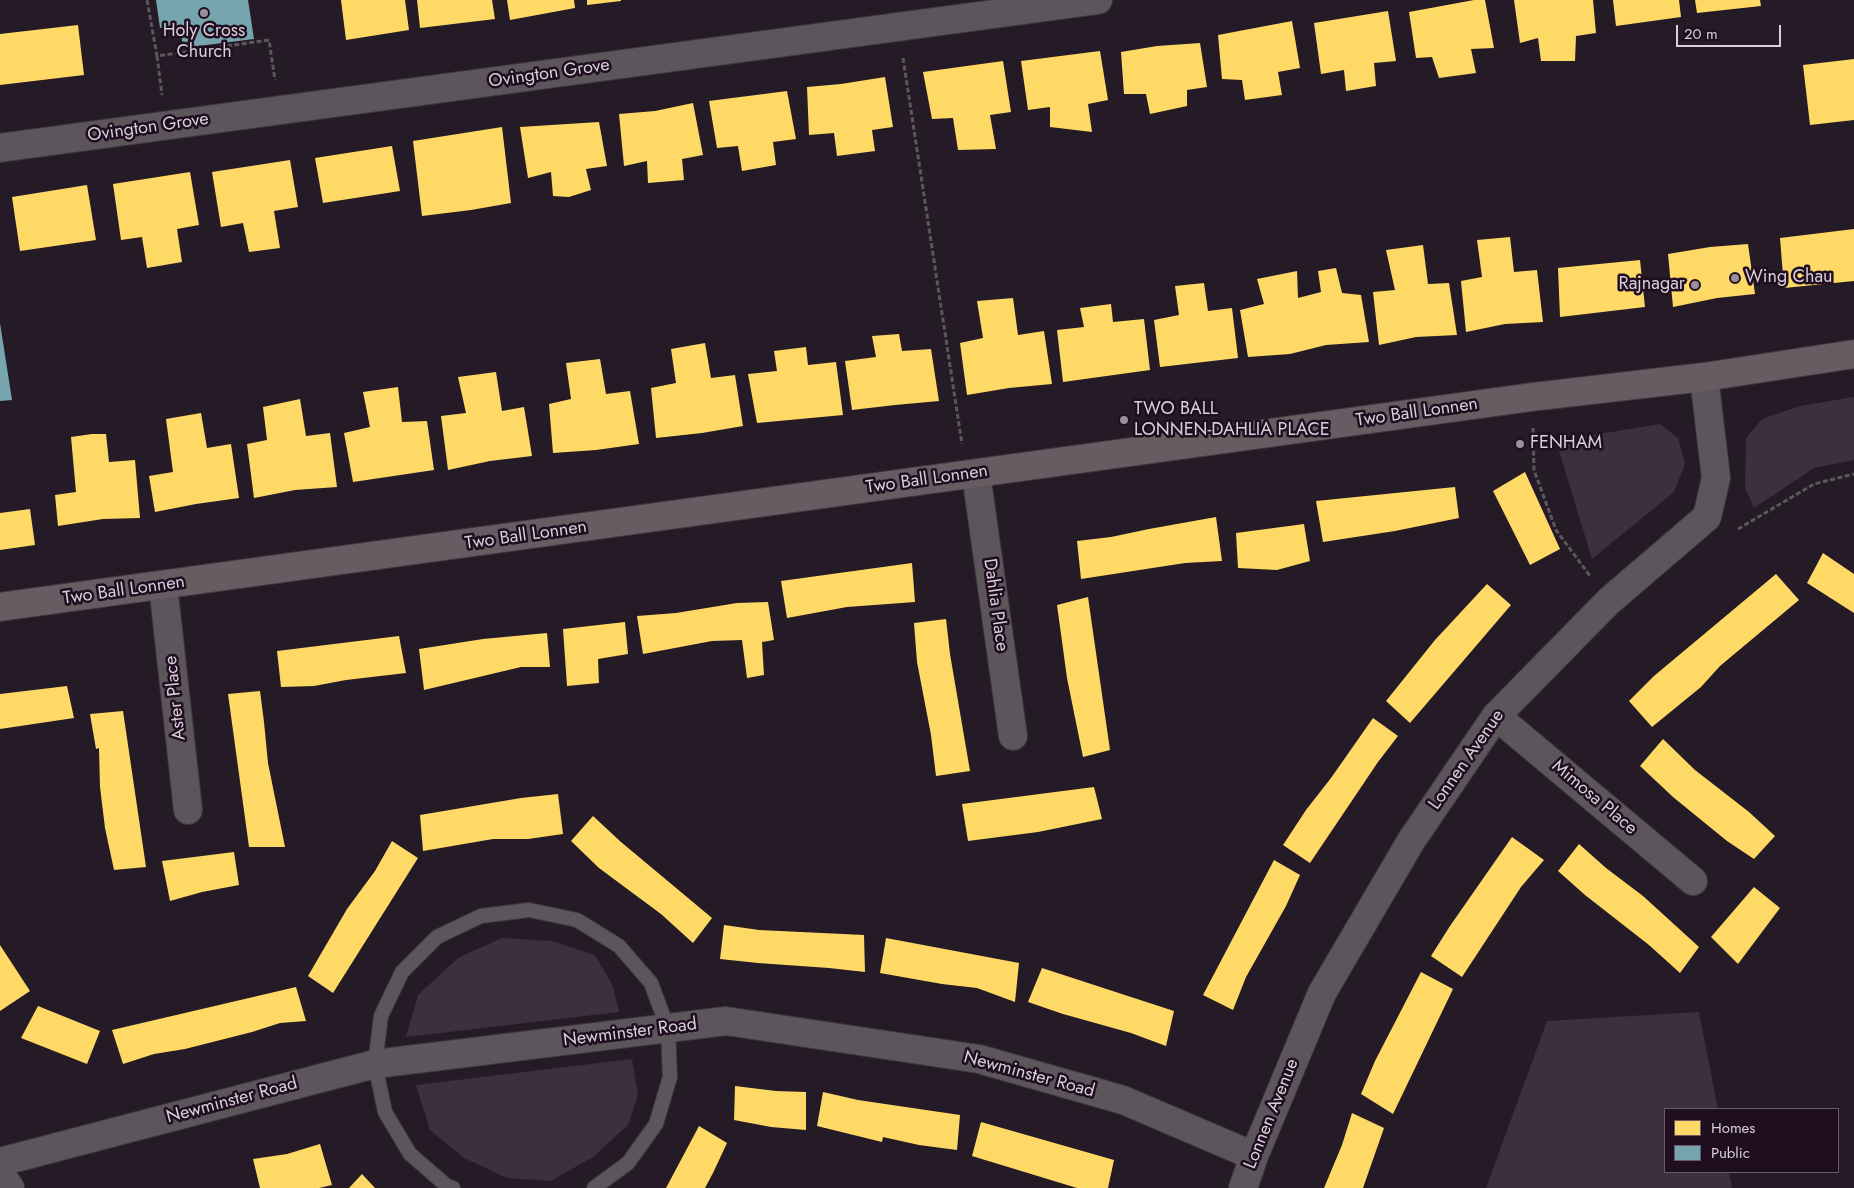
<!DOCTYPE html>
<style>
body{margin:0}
#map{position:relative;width:1854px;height:1188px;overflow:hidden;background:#251b26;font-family:Jost,sans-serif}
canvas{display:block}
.legend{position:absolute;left:1664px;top:1108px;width:175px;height:65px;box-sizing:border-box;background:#1f0e20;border:1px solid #6a5b6a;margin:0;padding:6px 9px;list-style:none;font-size:15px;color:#daceda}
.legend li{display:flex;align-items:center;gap:10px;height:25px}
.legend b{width:25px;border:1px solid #6a5b6a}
.scale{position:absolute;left:1676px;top:25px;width:105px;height:22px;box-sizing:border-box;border:2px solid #daceda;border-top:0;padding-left:6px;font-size:15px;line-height:18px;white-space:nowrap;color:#daceda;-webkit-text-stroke:4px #1f0e20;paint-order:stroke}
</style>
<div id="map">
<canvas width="1854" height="1188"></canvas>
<ul class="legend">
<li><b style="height:14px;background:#ffd966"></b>Homes</li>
<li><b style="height:14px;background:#76a5af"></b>Public</li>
</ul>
<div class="scale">20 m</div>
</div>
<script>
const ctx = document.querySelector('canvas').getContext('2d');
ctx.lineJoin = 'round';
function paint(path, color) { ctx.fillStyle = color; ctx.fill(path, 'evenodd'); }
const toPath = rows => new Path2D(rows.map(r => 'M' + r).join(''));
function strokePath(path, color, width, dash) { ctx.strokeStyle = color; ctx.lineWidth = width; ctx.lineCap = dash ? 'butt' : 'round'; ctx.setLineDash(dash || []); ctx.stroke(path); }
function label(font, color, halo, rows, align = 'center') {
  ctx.font = font + ' Jost,sans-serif'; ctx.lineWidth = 5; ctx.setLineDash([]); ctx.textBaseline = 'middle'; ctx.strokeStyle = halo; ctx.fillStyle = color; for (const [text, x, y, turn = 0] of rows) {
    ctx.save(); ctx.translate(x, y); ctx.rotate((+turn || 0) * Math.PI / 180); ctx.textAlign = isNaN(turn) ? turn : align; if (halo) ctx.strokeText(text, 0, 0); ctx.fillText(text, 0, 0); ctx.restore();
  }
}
const green = toPath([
 [1854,397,1854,460,1814,468,1754,508,1745,488,1746,438,1762,419,1800,406],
 [1660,424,1678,438,1685,464,1674,492,1592,559,1556,441],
 [502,938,552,941,595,955,613,986,619,1012,406,1037,418,995,458,958],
 [1699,1012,1718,1109,1665,1109,1665,1172,1729,1172,1732,1188,1486,1188,1547,1021],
 [632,1059,638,1095,628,1125,593,1157,551,1181,507,1178,464,1158,430,1130,416,1085]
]);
const homes = toPath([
 [341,0,405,0,409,30,346,40],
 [417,0,492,0,495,19,420,28],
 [507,0,574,0,575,8,510,20],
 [587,0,621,0,621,1,587,5],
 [1474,0,1485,0,1494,48,1471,49,1476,73,1439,78,1432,57,1416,58,1409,12],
 [1514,0,1593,0,1596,33,1576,36,1575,61,1541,61,1538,38,1520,43],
 [1613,0,1679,0,1681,17,1616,26],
 [1695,0,1760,0,1761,6,1697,13],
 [1388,11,1396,61,1374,63,1376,86,1346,91,1344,70,1321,74,1314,23],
 [1292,21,1300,68,1278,72,1282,95,1245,100,1242,80,1222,79,1218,35],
 [78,25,84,75,0,85,0,34],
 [1200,43,1207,87,1187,90,1187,106,1150,114,1146,94,1124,94,1121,52,1157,46],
 [1100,51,1108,100,1088,104,1092,132,1050,127,1050,107,1028,110,1021,61],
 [1854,59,1854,120,1810,125,1803,65],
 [1003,61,1011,112,990,115,996,149,958,150,953,118,932,119,923,72],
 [885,77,893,127,872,130,875,151,837,156,834,133,809,135,807,87,841,84],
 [787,91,796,139,773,142,776,165,742,171,738,146,717,148,709,101],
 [693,103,703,155,682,159,684,180,648,183,647,161,624,166,619,114,655,111],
 [599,122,607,166,586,169,591,190,569,197,553,196,551,172,528,178,520,127],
 [502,127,511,203,471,210,422,216,413,141],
 [392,146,400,191,323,203,315,158],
 [290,160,298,207,274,211,280,248,249,252,243,223,221,227,212,172],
 [190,172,199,225,177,229,182,262,147,268,142,237,121,240,113,184],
 [87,185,96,240,20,251,12,197],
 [1854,229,1854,281,1784,288,1780,238],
 [1510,237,1514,272,1537,270,1543,322,1505,324,1466,332,1461,281,1482,277,1477,240],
 [1748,244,1755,294,1717,298,1673,307,1668,254,1710,247],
 [1423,245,1428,284,1449,283,1457,335,1416,337,1379,345,1373,292,1395,290,1386,250],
 [1640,260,1645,307,1560,317,1558,268],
 [1336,268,1342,293,1361,295,1369,342,1326,345,1290,354,1248,357,1240,310,1264,304,1257,279,1297,271,1298,298,1321,292,1318,271],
 [1204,283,1208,311,1232,308,1238,358,1160,367,1154,320,1179,315,1175,286],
 [1013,298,1018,335,1044,331,1052,384,1009,388,967,395,960,343,983,338,977,301],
 [1111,304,1113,322,1144,319,1150,370,1063,382,1057,330,1084,327,1080,308],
 [899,334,902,351,931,349,939,401,895,405,852,410,845,361,876,357,872,336],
 [705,343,711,378,735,375,743,426,702,433,656,438,651,388,676,383,671,349],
 [806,347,808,365,836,362,843,415,757,423,748,374,777,371,774,351],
 [600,359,606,394,630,391,639,444,596,450,553,453,549,404,571,399,566,363],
 [496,372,502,411,524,407,532,456,490,461,448,470,441,416,466,413,458,377],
 [398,387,402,422,427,421,434,470,353,482,344,433,370,427,363,392],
 [300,399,306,436,330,433,337,487,295,490,254,498,247,444,267,440,263,407],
 [201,413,207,448,231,444,239,498,196,504,155,512,149,476,173,472,166,419],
 [92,434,106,434,109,462,135,460,140,518,103,519,58,526,55,495,76,492,71,437],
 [1525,472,1560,549,1530,565,1493,491],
 [1455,487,1459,518,1395,531,1323,542,1316,501],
 [30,509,35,545,0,550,0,513],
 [1216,517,1222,561,1185,563,1081,579,1077,541,1111,537,1149,529],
 [1304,524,1310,561,1277,570,1238,568,1236,533],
 [1823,553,1854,574,1854,613,1807,583],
 [912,563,915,602,847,607,787,618,781,581],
 [1776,574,1799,600,1720,666,1701,687,1652,727,1629,701,1654,676],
 [1487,584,1511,605,1410,723,1386,701,1435,640],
 [1088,597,1110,750,1083,757,1067,678,1057,605],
 [768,602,774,640,762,642,764,675,747,678,742,640,712,641,643,654,637,616,676,613,737,603],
 [946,619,950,654,970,771,936,776,931,735,917,662,914,623],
 [625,622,628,654,598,659,599,683,567,686,563,629],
 [547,633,550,667,521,667,424,690,419,649,483,639],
 [399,636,406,673,346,680,314,686,281,687,277,651],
 [67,686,74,718,0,729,0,694],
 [260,691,264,722,268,763,285,847,249,847,228,694],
 [123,711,146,867,114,870,105,828,100,787,99,748,96,749,90,714],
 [1373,718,1398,736,1378,762,1310,863,1283,845,1306,810,1331,778],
 [1663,739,1695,770,1749,812,1775,836,1754,859,1727,841,1673,797,1640,766],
 [1094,787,1102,819,1038,832,968,841,962,804],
 [558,794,563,834,528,839,493,839,423,851,420,815,521,798],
 [593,816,621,842,712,918,693,943,661,914,599,868,571,841],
 [1512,837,1544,860,1521,887,1462,977,1431,956,1450,926],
 [392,841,418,858,333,993,308,976,347,909,375,871],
 [1579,844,1606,868,1643,896,1699,947,1680,973,1649,945,1585,895,1558,871],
 [234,852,239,885,202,892,170,901,162,861],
 [1274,860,1300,875,1286,906,1246,977,1233,1010,1203,995],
 [1754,887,1780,908,1738,964,1711,937],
 [724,925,759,930,864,935,865,972,829,968,758,963,720,959],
 [886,938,1019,963,1015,1002,977,988,942,984,880,973],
 [0,945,30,991,0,1011],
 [1042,968,1174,1011,1166,1046,1131,1033,1063,1014,1028,1002],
 [1421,972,1453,989,1393,1114,1361,1094,1375,1061],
 [296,987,306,1021,280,1023,252,1032,185,1049,154,1054,123,1064,112,1030],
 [38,1006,100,1031,87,1064,21,1038],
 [735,1086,776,1091,806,1092,806,1130,771,1127,734,1120],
 [823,1092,858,1100,960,1115,957,1150,919,1145,883,1137,882,1142,817,1126],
 [1352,1113,1384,1128,1363,1188,1324,1188,1342,1145],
 [981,1122,1114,1160,1108,1188,1077,1188,972,1156],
 [699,1126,727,1143,713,1173,705,1188,666,1188],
 [320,1144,332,1185,319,1188,260,1188,253,1159,287,1154],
 [362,1174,375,1188,349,1188]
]);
const public = toPath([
 [156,0,248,0,254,39,183,48,180,25,160,28],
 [0,323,12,400,0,401]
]);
const path = toPath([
 [147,0,157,56,269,40,275,80],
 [157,56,162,95],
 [903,58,962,444],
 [1533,428,1534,470,1556,530,1590,576],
 [1738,529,1814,484,1854,474]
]);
const service = toPath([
 [453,1188,447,1186,410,1154,385,1112,375,1064,381,1016,402,972,437,937,481,916,529,910,577,920,619,946,651,983,668,1029,670,1077,656,1124,628,1163,594,1188]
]);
const minor = toPath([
 [0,148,1098,0],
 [976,474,1013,736],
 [163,585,188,810],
 [1496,716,1693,881],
 [0,1162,375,1064,726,1021,979,1059,1123,1100,1254,1156],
 [1243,1188,1254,1156,1322,993,1411,841,1496,716,1609,601,1707,517,1716,478,1704,377]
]);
const tertiary = toPath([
 [0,1174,10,1188]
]);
const secondary = toPath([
 [0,607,1532,397,1704,377,1854,354]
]);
const markers = [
 [204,13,5,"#9b8f9b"],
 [1735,278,5,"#9b8f9b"],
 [1695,285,5,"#9b8f9b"],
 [1124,420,5,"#9b8f9b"],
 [1520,444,5,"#9b8f9b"]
];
const poiNames = [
 ["Holy Cross",204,32,"center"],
 ["Church",204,53,"center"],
 ["Wing Chau",1745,278],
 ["Rajnagar",1685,285,"right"],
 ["TWO BALL",1134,410],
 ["LONNEN-DAHLIA PLACE",1134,431],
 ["FENHAM",1530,444]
];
const streetNames = [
 ["Ovington Grove",549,74,-8],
 ["Ovington Grove",148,128,-8],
 ["Two Ball Lonnen",1417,413,-8],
 ["Two Ball Lonnen",927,480,-8],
 ["Two Ball Lonnen",526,536,-8],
 ["Two Ball Lonnen",124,591,-8],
 ["Dahlia Place",995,605,82],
 ["Aster Place",176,698,-96],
 ["Lonnen Avenue",1467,760,-55],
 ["Mimosa Place",1594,798,40],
 ["Newminster Road",630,1033,-7],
 ["Newminster Road",1029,1075,15],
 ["Newminster Road",232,1101,-15],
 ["Lonnen Avenue",1272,1114,-68]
];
paint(green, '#3d2f3e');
paint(homes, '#ffd966');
paint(public, '#76a5af');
strokePath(service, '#3f373f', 16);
strokePath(minor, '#3f373f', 30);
strokePath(tertiary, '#3f373f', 30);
strokePath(secondary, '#3f373f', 30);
strokePath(path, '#5d565e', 3, [5, 2.5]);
strokePath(service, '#5c555c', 14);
strokePath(minor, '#5c555c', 28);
strokePath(tertiary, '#5c555c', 28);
strokePath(secondary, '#675c61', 28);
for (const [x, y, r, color] of markers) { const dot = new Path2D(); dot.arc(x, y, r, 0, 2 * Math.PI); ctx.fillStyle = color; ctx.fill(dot); strokePath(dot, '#1f0e20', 2); }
label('18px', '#daceda', '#1f0e20', poiNames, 'left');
label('18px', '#daceda', '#1f0e20', streetNames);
</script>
